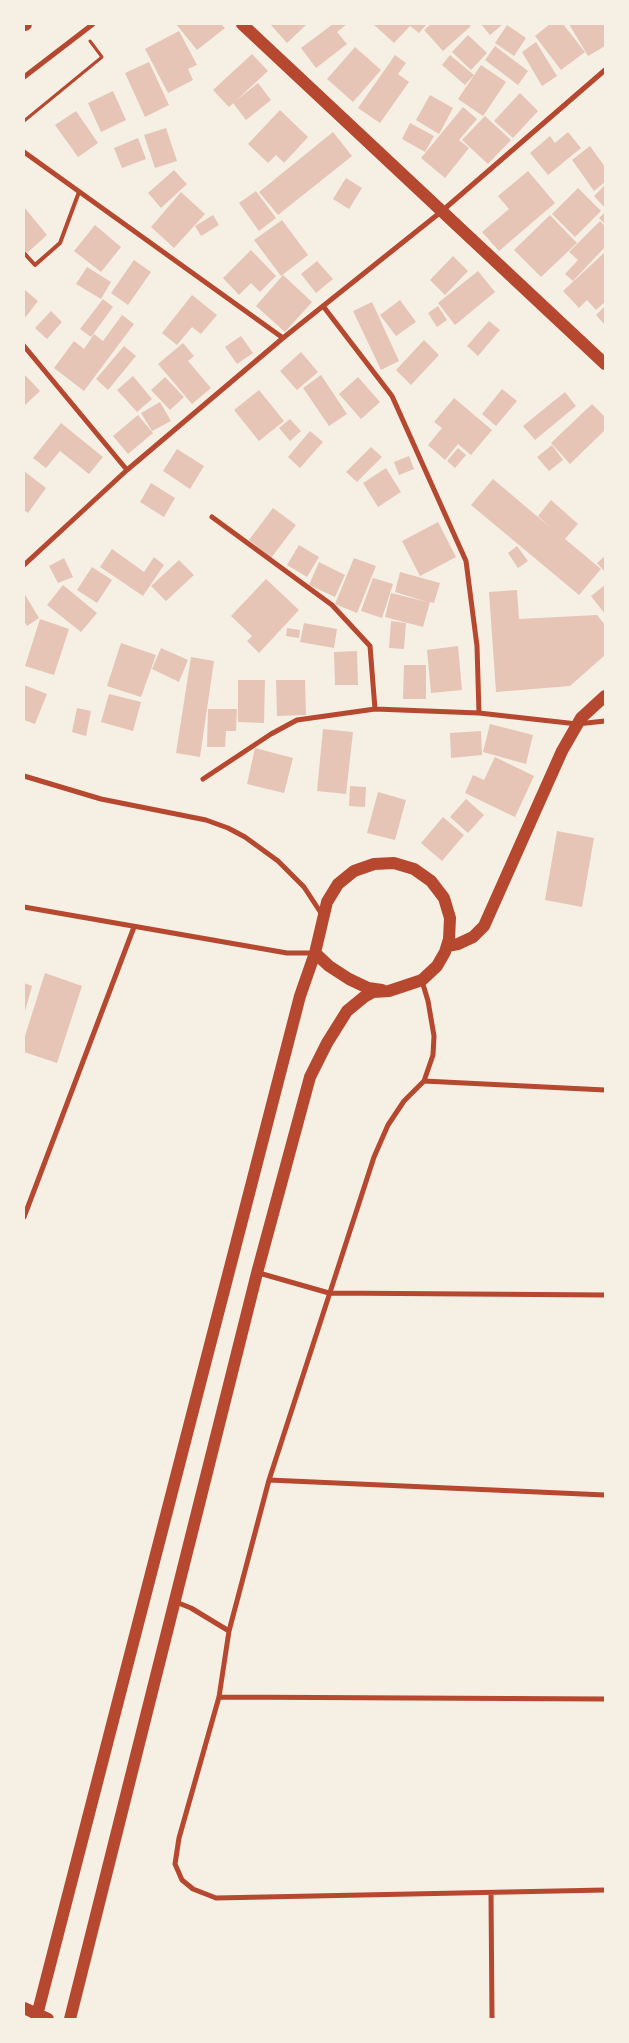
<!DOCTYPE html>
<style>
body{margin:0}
#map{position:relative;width:629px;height:2043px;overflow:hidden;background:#f6efe4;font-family:"Fira Sans",sans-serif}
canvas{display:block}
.frame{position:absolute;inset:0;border:25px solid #f6efe4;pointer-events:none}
</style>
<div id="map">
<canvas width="629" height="2043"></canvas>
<div class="frame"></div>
</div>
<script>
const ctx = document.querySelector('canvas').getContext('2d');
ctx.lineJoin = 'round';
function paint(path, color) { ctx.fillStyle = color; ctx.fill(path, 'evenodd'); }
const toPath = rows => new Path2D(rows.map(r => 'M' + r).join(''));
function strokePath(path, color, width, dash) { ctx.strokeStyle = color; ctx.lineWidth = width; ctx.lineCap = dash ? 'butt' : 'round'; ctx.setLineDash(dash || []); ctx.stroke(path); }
const building = toPath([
 [176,24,221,24,225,28,197,50],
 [270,24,307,24,287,43],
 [333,24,347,24,337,32,347,44,316,68,301,48],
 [373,24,427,24,419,33,410,26,394,43],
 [431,24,468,24,471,26,443,51,424,30],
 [481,24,503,24,490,35],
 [550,24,563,24,585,52,561,70,535,36],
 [569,24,605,24,605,46,588,56],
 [507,25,526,38,514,56,495,43],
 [179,31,197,65,188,69,193,80,168,93,145,49],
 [468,35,487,53,471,70,452,52],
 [536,42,557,76,542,86,522,52],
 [495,46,528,71,518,85,485,60],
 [355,47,381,70,353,102,327,79],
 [252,54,268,71,229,107,213,90],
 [395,55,406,63,398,74,409,82,380,123,358,108],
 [450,55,474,75,465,85,442,65],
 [149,62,169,105,145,117,125,73],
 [481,65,506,82,483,116,458,99],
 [258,83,271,100,246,120,233,103],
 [113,91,126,120,101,132,88,103],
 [520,93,538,111,513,138,494,121],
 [430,95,453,108,439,134,416,120],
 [463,107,477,119,459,140,469,148,445,178,421,158],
 [280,110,308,137,284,163,276,155,268,163,248,144],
 [76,111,98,143,78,157,55,125],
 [485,116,511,140,488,164,462,140],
 [410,123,434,136,425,152,402,139],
 [166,128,177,161,155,168,144,135],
 [333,132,352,156,278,215,259,192],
 [568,132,581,148,548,175,530,153,550,136,555,143],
 [138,138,146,159,122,168,114,148],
 [590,146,605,167,605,182,594,191,572,160],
 [174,170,187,184,161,208,148,193],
 [528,171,555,203,499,251,482,232,509,209,498,196],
 [346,178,362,188,349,209,333,199],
 [605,185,605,208,594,196],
 [578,188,601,211,575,237,552,214],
 [256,191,276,218,259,231,239,203],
 [181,192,205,214,174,248,151,227],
 [24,207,47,235,27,253,24,249],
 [605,212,605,224,599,218],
 [213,215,219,225,201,236,195,226],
 [550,215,577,243,541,277,514,250],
 [282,220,308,255,281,276,254,240],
 [600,221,605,226,605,247,573,281,565,274,578,260,569,252],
 [95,225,121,247,101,272,74,251],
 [251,250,276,276,260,292,251,283,239,295,223,278],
 [605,252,605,302,596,310,587,300,579,308,563,291],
 [453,256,468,271,445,295,430,280],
 [134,260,151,272,128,305,111,293],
 [317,261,333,279,316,293,301,274],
 [87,267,111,282,101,299,76,284],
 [478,271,495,292,455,325,438,303],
 [283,275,312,302,285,332,256,306],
 [25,290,38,301,24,319,24,292],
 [192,295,217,315,201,334,192,327,177,345,162,333],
 [103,299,113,307,91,337,80,329],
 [400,300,416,322,396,336,380,315],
 [372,302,399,361,381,370,353,311],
 [438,306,447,320,437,327,428,313],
 [605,306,605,325,596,315],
 [51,311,62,322,47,339,35,328],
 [122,315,134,324,84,391,54,368,74,341,84,349,94,334,103,341],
 [489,321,500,330,478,356,467,346],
 [241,336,253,353,237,364,225,347],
 [424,340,439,355,411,385,396,370],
 [183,343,194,356,188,361,211,388,192,404,158,364],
 [124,346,136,356,108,390,96,379],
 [301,352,318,372,297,390,280,371],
 [24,374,40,391,24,406],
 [321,375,347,414,329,426,303,388],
 [133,376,152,399,137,412,117,390],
 [165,377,184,397,170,410,151,390],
 [358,377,380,402,361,419,339,394],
 [502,389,517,401,496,426,482,414],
 [259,390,284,421,259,441,234,410],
 [565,392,576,406,535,440,523,426],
 [454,398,492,430,471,455,458,444,445,460,428,445,442,428,434,422],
 [160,402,171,421,152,431,141,413],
 [592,404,605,417,605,430,570,464,551,443],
 [138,415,153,433,128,454,113,436],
 [290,419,301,431,290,441,279,428],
 [61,423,103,457,89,474,60,451,46,468,33,458],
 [310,431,323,442,300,468,288,457],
 [552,445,563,460,549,471,537,457],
 [371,447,382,457,357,482,346,472],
 [458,448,466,455,455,468,447,461],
 [177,449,204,466,190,489,163,471],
 [409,456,414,469,399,475,394,462],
 [386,468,401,492,378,507,363,483],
 [24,471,46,488,28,513,24,510],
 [493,479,551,528,538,516,551,500,578,524,565,539,601,569,579,595,471,505],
 [151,483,175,498,164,517,140,502],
 [273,508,296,525,271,558,249,540],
 [438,522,456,557,420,576,402,541],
 [299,545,319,557,307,577,287,565],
 [517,546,528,561,518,568,508,553],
 [112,549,144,572,154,557,164,565,143,596,100,567],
 [605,556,605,572,597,563],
 [64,558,73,577,58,583,49,566],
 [354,558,376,566,357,613,335,604],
 [179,560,194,575,166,601,151,586],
 [319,562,345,575,335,597,309,585],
 [92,567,112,580,97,603,77,590],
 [400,572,440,583,434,603,430,602,423,627,385,617,391,593,427,602,395,592],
 [373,578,393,584,382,618,361,611],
 [266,579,299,610,259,653,247,641,252,636,231,616],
 [63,585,97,613,81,632,47,605],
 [605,585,605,614,591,596],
 [517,590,519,619,597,615,605,625,605,655,570,686,496,692,489,592],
 [24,593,39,618,27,626,24,621],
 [40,619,69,629,54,675,25,666],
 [391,621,406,623,404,649,389,648],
 [304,623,337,629,334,648,300,642],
 [287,628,300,630,299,638,286,636],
 [121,643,156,655,141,697,107,686],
 [458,646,462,690,431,693,427,650],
 [161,648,188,660,179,682,152,669],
 [357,651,358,685,335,685,334,652],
 [191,657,214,661,200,757,176,753],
 [404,665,426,665,426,699,403,699],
 [238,680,265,680,264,723,238,722],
 [276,680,305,680,306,715,277,716],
 [24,685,47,694,35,724,24,720],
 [109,694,141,702,133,731,101,722],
 [77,708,91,711,86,736,72,732],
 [208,709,237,709,236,731,226,731,225,747,207,747],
 [490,724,533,735,526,764,483,752],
 [323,729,353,732,346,794,317,791],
 [481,731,482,755,451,758,450,733],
 [255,748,293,758,284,793,247,784],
 [495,757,534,776,515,817,465,793,473,775,484,780],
 [350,786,366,787,365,807,349,806],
 [378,792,406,800,395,840,367,833],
 [466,799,484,815,468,833,450,817],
 [443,817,464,835,442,861,421,843],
 [557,831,594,838,582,907,545,900],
 [45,973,82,986,57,1063,24,1052,24,1039],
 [24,983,32,986,24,1015]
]);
const path = toPath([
 [24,121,102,57,90,41]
]);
const service = toPath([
 [24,253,35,265,60,243,79,192]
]);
const minor = toPath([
 [24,77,93,24],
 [24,152,283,338],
 [323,306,392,396,466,561,477,646,479,713],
 [24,346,127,470],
 [212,517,332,605,370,646,375,709],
 [24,565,127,470,283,338,442,211,605,70],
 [24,776,101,799,206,820,228,828,245,837,278,861,304,887,321,913],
 [203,779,271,734,297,720,375,709,479,713,577,724,605,721],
 [24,907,287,953,314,953],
 [424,1081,605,1090],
 [24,1217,134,927],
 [259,1273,329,1293,605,1295],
 [269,1480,605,1495],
 [176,1602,191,1608,229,1631,219,1697,179,1838,175,1864,182,1880,193,1889,216,1898,605,1890],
 [229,1631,269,1480,374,1157,388,1125,404,1101,424,1081,433,1055,434,1036,428,1001,422,981],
 [219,1697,605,1699],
 [491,1893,492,2019]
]);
const primary = toPath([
 [242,24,605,364],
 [447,946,458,944,473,937,484,926,562,751,581,718,605,696],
 [315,953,329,966,349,979,368,988,382,990],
 [24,2008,48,2019],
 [36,2019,300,996,315,953,327,902,338,884,354,871,374,864,394,863,414,869,431,881,444,898,450,918,449,939,445,952,437,966,422,980,389,991,373,992,364,997,347,1011,327,1043,310,1077,257,1273,70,2019]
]);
const trunk = toPath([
 [24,24,25,24]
]);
paint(building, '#e6c5b7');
strokePath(path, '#b5482f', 3);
strokePath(service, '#b5482f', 4);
strokePath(minor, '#b5482f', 5);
strokePath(primary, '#b5482f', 12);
strokePath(trunk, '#b5482f', 14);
</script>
